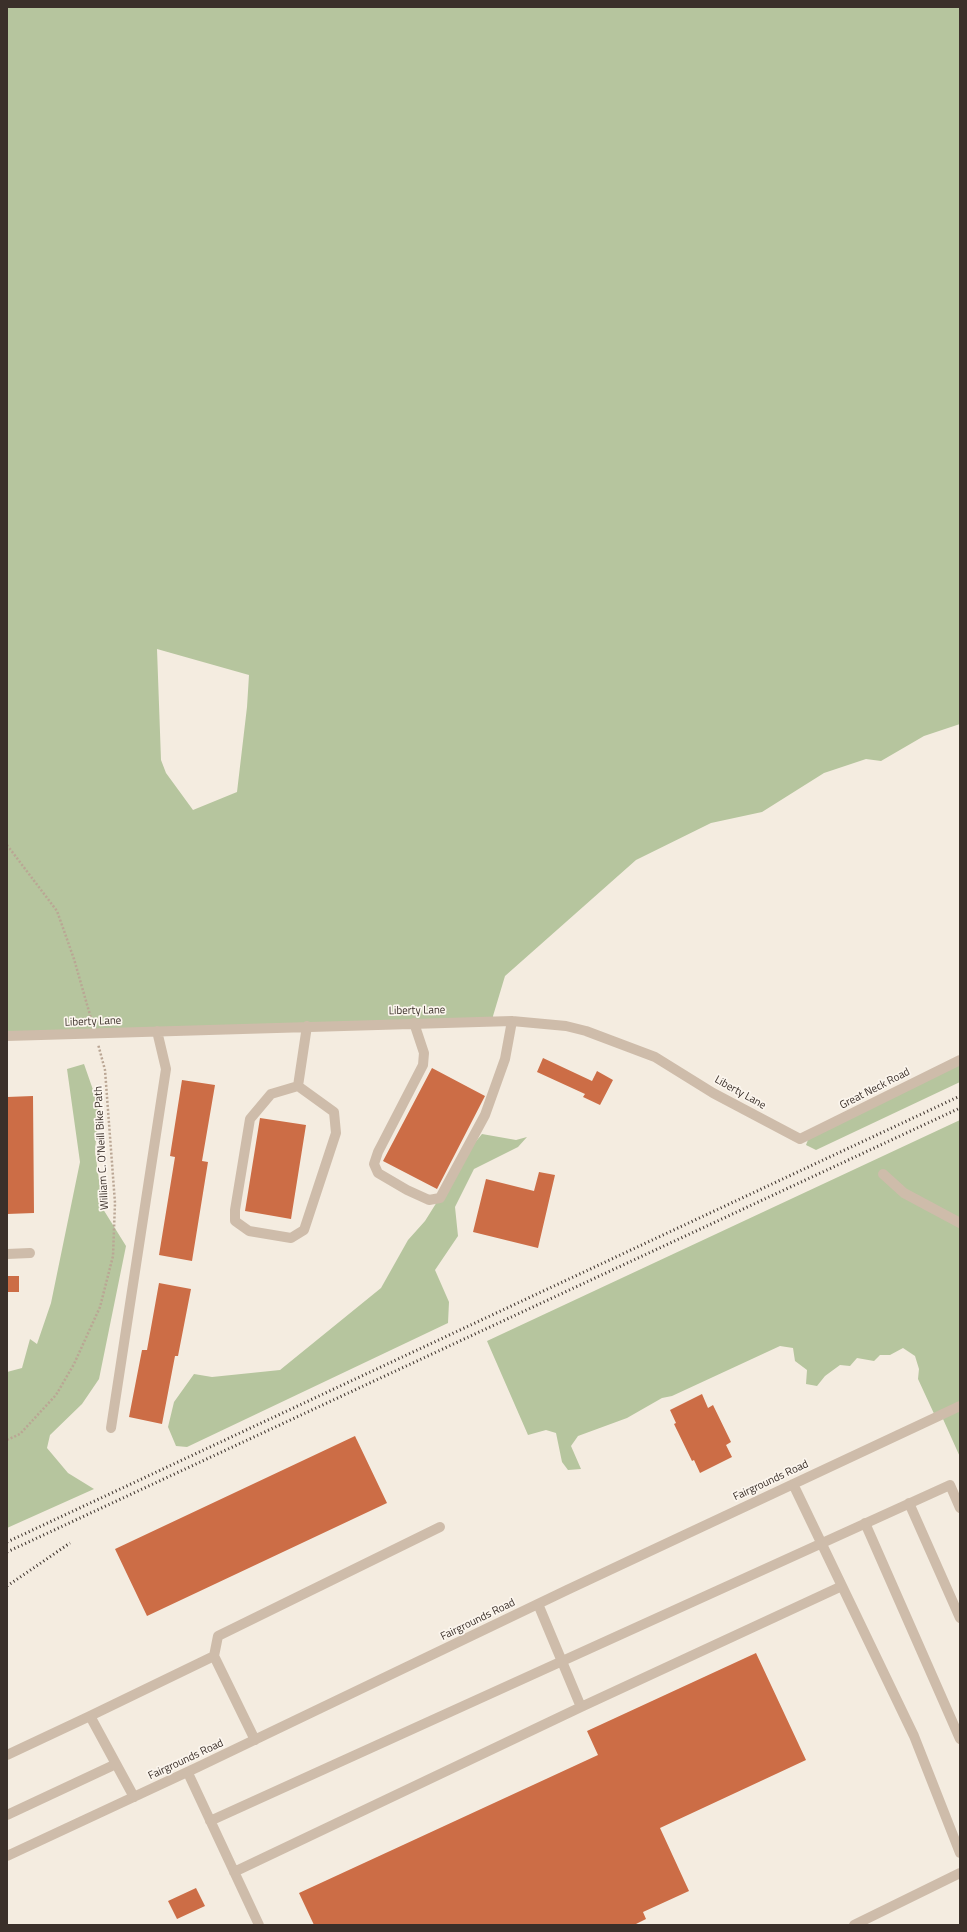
<!DOCTYPE html>
<style>
body{margin:0}
#map{position:relative;width:967px;height:1932px;overflow:hidden;background:#f4ece0;font-family:"Titillium Web",sans-serif}
canvas{display:block}
.frame{position:absolute;inset:0;border:8px solid #3b302a;pointer-events:none}
</style>
<div id="map">
<canvas width="967" height="1932"></canvas>
<div class="frame"></div>
</div>
<script>
const ctx = document.querySelector('canvas').getContext('2d');
ctx.lineJoin = 'round';
function paint(path, color) { ctx.fillStyle = color; ctx.fill(path, 'evenodd'); }
const toPath = rows => new Path2D(rows.map(r => 'M' + r).join(''));
function strokePath(path, color, width, dash) { ctx.strokeStyle = color; ctx.lineWidth = width; ctx.lineCap = dash ? 'butt' : 'round'; ctx.setLineDash(dash || []); ctx.stroke(path); }
function label(font, color, halo, rows, align = 'center') {
  ctx.font = font + ' "Titillium Web",sans-serif'; ctx.lineWidth = 3.5; ctx.setLineDash([]); ctx.textBaseline = 'middle'; ctx.strokeStyle = halo; ctx.fillStyle = color; for (const [text, x, y, turn = 0] of rows) {
    ctx.save(); ctx.translate(x, y); ctx.rotate((+turn || 0) * Math.PI / 180); ctx.textAlign = isNaN(turn) ? turn : align; if (halo) ctx.strokeText(text, 0, 0); ctx.fillText(text, 0, 0); ctx.restore();
  }
}
const green = toPath([
 [7,7,960,7,960,724,924,736,881,761,866,759,824,773,762,812,711,823,636,860,505,976,493,1016,494,1022,7,1037],
 [157,649,249,675,247,707,237,792,193,810,166,773,161,760],
 [960,1061,960,1082,816,1150,806,1145,809,1137],
 [84,1064,99,1107,95,1151,103,1209,126,1246,99,1379,82,1404,50,1435,47,1448,68,1473,94,1489,7,1528,7,1372,22,1368,30,1339,37,1344,51,1303,80,1162,67,1069],
 [960,1120,960,1457,943,1419,936,1418,918,1379,919,1369,915,1356,903,1348,890,1355,880,1355,874,1361,857,1358,850,1366,840,1365,825,1376,817,1386,806,1384,807,1370,795,1361,793,1348,780,1346,672,1396,662,1398,627,1418,578,1436,571,1446,581,1469,568,1470,562,1462,556,1433,546,1430,528,1435,487,1341],
 [482,1134,516,1140,527,1137,518,1147,474,1169,455,1207,458,1236,435,1270,449,1302,448,1323,187,1447,176,1446,168,1427,174,1402,194,1374,212,1377,280,1370,381,1288,408,1240,425,1221,472,1146]
]);
const building = toPath([
 [543,1058,592,1081,597,1071,613,1080,600,1105,583,1097,585,1094,537,1072],
 [432,1068,485,1096,437,1189,383,1161],
 [182,1080,215,1085,202,1161,208,1162,192,1261,159,1255,175,1157,170,1156],
 [33,1096,34,1213,7,1214,7,1097],
 [260,1118,306,1125,291,1219,245,1211],
 [539,1172,555,1175,538,1248,473,1232,486,1179,534,1191],
 [7,1276,19,1276,19,1292,7,1292],
 [159,1283,191,1289,178,1356,175,1356,162,1424,129,1417,142,1350,147,1350],
 [702,1394,708,1408,713,1405,731,1442,726,1445,732,1457,700,1473,694,1460,692,1461,674,1424,676,1423,670,1410],
 [355,1436,387,1503,147,1616,115,1549],
 [756,1653,806,1760,660,1828,689,1891,643,1912,646,1919,634,1925,314,1925,299,1893,598,1755,587,1731],
 [196,1888,205,1906,177,1919,168,1901]
]);
const path = toPath([
 [7,845,57,911,74,959,92,1022],
 [7,1440,20,1434,56,1395,74,1364,100,1307,113,1256,115,1203,105,1070,98,1044]
]);
const minor = toPath([
 [414,1023,424,1053,423,1065,378,1152,374,1164,378,1173,407,1190,429,1200,440,1198,485,1115,505,1059,512,1021],
 [7,1036,512,1021,566,1026,586,1031,655,1057,713,1093,800,1139,960,1060],
 [298,1086,271,1094,250,1119,235,1210,235,1221,249,1231,291,1238,304,1230,336,1133,334,1112,298,1086,307,1026],
 [883,1174,904,1193,960,1223],
 [7,1254,30,1253],
 [111,1428,166,1069,157,1031],
 [793,1484,914,1736,960,1853],
 [909,1503,960,1618],
 [865,1523,960,1739],
 [538,1604,581,1707],
 [214,1656,218,1636,440,1527],
 [7,1755,90,1716],
 [188,1773,259,1925],
 [134,1797,90,1716,214,1656,255,1740],
 [7,1815,116,1764],
 [210,1821,950,1485,960,1508],
 [7,1856,198,1767,567,1590,960,1406],
 [234,1872,581,1707,842,1586],
 [854,1925,960,1873]
]);
const rail = toPath([
 [7,1542,960,1096],
 [7,1552,960,1108],
 [7,1586,70,1543]
]);
const streetNames = [
 ["Liberty Lane",417,1011,-1],
 ["Liberty Lane",93,1022,-2],
 ["Great Neck Road",875,1089,-27],
 ["Liberty Lane",740,1093,29],
 ["William C. O'Neill Bike Path",102,1148,-93],
 ["Fairgrounds Road",771,1481,-25],
 ["Fairgrounds Road",478,1620,-26],
 ["Fairgrounds Road",186,1760,-25]
];
paint(green, '#b6c59e');
paint(building, '#cc6d46');
strokePath(path, '#baa694', 2.5, [2, 2]);
strokePath(minor, '#cebcaa', 10);
strokePath(rail, '#3b302a', 3, [1, 3]);
label('11px', '#3b302a', '#fbf5ed', streetNames);
</script>
